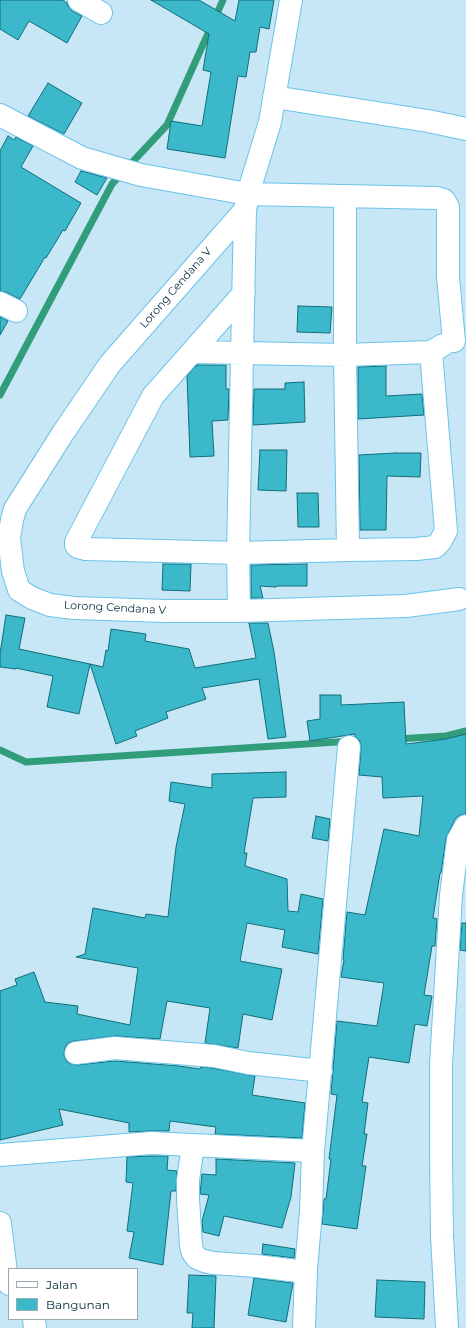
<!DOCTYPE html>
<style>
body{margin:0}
#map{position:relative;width:466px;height:1328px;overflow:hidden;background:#c7e7f7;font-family:Montserrat,sans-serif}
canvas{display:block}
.legend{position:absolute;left:8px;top:1268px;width:130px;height:52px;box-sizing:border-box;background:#fff;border:1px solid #9aaab0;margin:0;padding:5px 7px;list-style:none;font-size:12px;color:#032b39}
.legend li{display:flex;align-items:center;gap:8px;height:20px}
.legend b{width:20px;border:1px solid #9aaab0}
</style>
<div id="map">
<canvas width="466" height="1328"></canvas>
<ul class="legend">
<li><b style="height:5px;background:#fff"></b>Jalan</li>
<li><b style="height:11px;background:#3bb9ca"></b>Bangunan</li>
</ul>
</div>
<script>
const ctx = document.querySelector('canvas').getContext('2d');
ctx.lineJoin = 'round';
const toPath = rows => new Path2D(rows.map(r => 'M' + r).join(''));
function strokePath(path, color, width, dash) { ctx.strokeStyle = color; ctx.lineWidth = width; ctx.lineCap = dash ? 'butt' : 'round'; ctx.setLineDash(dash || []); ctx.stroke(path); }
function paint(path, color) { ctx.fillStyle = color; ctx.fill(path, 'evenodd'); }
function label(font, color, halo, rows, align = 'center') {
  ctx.font = font + ' Montserrat,sans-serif'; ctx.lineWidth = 4; ctx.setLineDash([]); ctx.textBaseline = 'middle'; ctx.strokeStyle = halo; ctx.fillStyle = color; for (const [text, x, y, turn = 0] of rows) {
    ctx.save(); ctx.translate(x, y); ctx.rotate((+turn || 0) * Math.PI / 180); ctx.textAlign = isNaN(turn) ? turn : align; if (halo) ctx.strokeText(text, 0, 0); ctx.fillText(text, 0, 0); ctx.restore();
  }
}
const stream = toPath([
 [0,395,112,184,167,125,223,0],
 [397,739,446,736,466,731],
 [0,750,26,762,368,740]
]);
const building = toPath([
 [0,0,63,0,67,3,68,6,72,11,82,16,67,43,29,21,18,40,0,29,0,0],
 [151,0,199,0,235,21,239,0,274,0,269,29,260,27,256,52,250,52,246,77,238,76,225,158,167,149,171,121,202,126,211,72,203,70,209,34,151,0],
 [48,83,82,103,64,134,28,116,48,83],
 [8,136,14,140,16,137,33,146,21,167,81,203,65,231,63,230,46,258,45,257,20,299,6,292,0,291,0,151,8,136],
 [81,171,107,178,97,195,75,182,81,171],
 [298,306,332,307,330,333,297,332,298,306],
 [0,317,8,321,0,335,0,317],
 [197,365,226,365,226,389,229,389,228,420,212,421,214,456,190,457,187,376,197,365],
 [386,366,386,396,422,394,424,415,358,419,358,367,386,366],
 [304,382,305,422,253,425,254,389,285,389,285,383,304,382],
 [260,450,287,450,286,491,258,490,260,450],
 [395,453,421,453,420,477,387,476,386,530,360,530,359,455,395,453],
 [297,493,318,493,319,527,298,527,297,493],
 [163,564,191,564,190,591,162,590,163,564],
 [307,564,307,586,276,586,276,587,260,586,263,598,251,598,251,565,307,564],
 [6,615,25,618,19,649,90,664,79,714,47,707,53,676,16,668,16,669,0,667,0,654,6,615],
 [249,623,268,623,274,652,286,737,268,739,259,679,202,688,206,699,166,712,168,718,135,731,137,736,116,744,90,664,103,667,106,650,108,651,111,629,146,634,145,641,189,649,195,668,256,658,249,623],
 [320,695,341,695,341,705,404,702,406,744,446,739,466,734,466,814,460,815,455,819,446,838,441,873,440,873,433,918,437,919,435,946,432,946,424,995,432,996,427,1026,415,1024,409,1063,369,1057,362,1102,368,1103,364,1134,367,1134,362,1166,366,1166,357,1229,322,1224,324,1199,326,1199,331,1159,329,1159,337,1095,331,1094,337,1021,377,1026,384,983,341,977,344,960,343,959,347,912,365,915,384,829,419,836,423,796,383,798,382,777,359,775,361,748,360,741,355,736,355,734,310,741,307,721,320,719,320,695],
 [286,772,286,797,253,798,244,853,247,853,245,866,287,879,288,911,298,912,301,894,323,899,318,954,282,947,285,930,247,923,240,961,282,969,272,1020,243,1014,238,1048,205,1043,210,1008,167,1001,160,1039,116,1036,74,1041,68,1043,65,1048,64,1054,66,1061,71,1064,77,1065,115,1061,179,1066,200,1069,201,1067,212,1068,255,1076,252,1095,305,1103,302,1138,215,1134,216,1127,170,1121,169,1131,150,1131,129,1132,129,1123,59,1109,63,1125,0,1140,0,991,17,985,15,979,34,972,45,1002,78,1006,77,1014,130,1025,138,968,76,957,85,954,93,908,145,918,146,914,168,917,176,847,185,804,169,801,171,782,212,788,212,774,286,772],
 [316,816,330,819,328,841,312,838,316,816],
 [462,923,466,923,466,951,460,950,462,923],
 [151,1156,168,1156,167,1170,177,1171,176,1191,171,1191,163,1265,129,1258,134,1232,127,1231,133,1183,126,1182,127,1157,151,1156],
 [216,1159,295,1163,291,1197,282,1228,224,1216,219,1236,203,1232,202,1221,209,1195,200,1194,202,1174,216,1175,216,1159],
 [263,1244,295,1249,294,1258,262,1254,263,1244],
 [189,1275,216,1276,214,1328,192,1328,193,1313,187,1313,189,1275],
 [254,1278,293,1283,286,1322,248,1315,254,1278],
 [377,1280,425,1282,424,1319,375,1317,377,1280]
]);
const minor = toPath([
 [79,0,101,13],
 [274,97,428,121,466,129],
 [0,115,82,158,141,175,248,194,437,198,444,200,448,207,448,277,454,341],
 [345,197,345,355,348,550],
 [245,210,110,364,63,433,15,509,12,520,9,538,13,571,19,590,32,598,50,605,74,608,165,611,239,611,406,606,459,599],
 [244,293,153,396,76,542,76,545,78,547,86,549,238,553,348,550,416,549,435,547,440,542,446,531,431,352],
 [0,303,16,311],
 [192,352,345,355,431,352,443,345],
 [239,611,238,553,245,210,248,194,270,122,291,0],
 [76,1053,115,1048,214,1056,248,1063,321,1071],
 [193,1145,188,1180,188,1199,191,1246,193,1253,197,1258,204,1261,213,1263,256,1266,306,1272],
 [0,1155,151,1143,313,1151],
 [0,1223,7,1281,9,1284],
 [34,1319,35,1328],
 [304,1328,306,1269,311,1212,313,1151,349,747],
 [447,1328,442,1236,441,1156,441,1065,451,895,458,840,466,826]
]);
const streetNames = [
 ["Lorong Cendana V",176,288,-49],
 ["Lorong Cendana V",115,608,3]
];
strokePath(stream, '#329d7b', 7);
paint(building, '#3bb9ca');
strokePath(building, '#116d79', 1);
strokePath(minor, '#6bc3e9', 24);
strokePath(minor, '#fff', 22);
label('11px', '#032b39', '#fff', streetNames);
</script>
